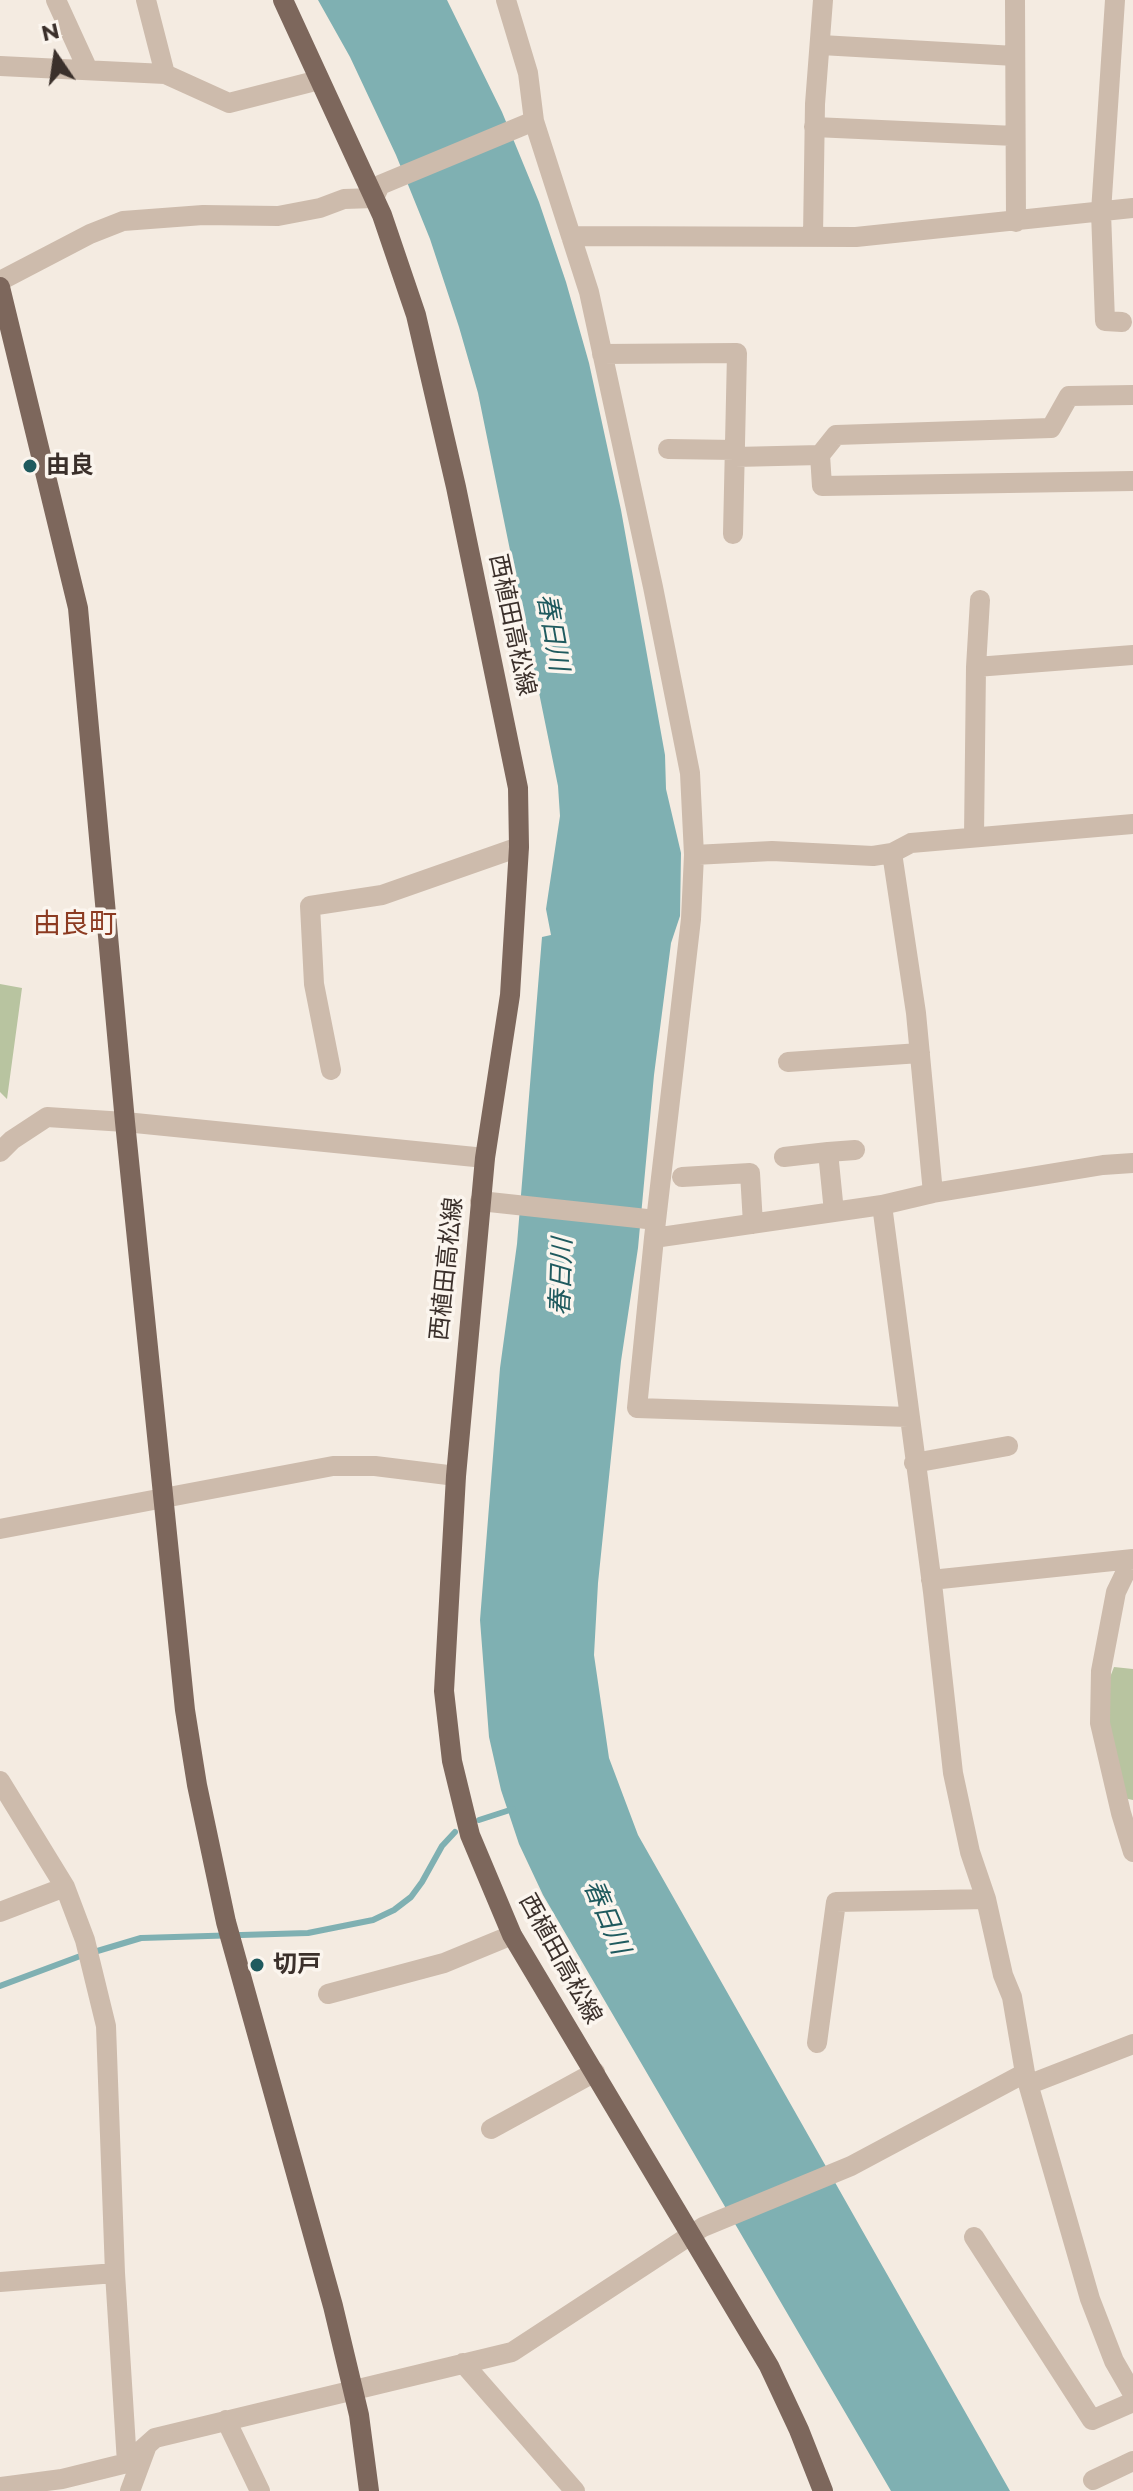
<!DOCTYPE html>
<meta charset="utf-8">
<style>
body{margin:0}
#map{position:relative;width:1133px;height:2491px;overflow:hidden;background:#f4ebe1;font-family:Montserrat,sans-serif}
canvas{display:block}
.north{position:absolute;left:16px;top:16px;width:80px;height:80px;-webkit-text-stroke:6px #fbf5ee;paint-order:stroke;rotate:347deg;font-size:22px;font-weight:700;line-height:32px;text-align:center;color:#3b302b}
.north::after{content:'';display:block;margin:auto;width:28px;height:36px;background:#3b302b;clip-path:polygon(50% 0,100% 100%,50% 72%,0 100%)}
</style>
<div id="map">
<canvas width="1133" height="2491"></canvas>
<div class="north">N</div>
</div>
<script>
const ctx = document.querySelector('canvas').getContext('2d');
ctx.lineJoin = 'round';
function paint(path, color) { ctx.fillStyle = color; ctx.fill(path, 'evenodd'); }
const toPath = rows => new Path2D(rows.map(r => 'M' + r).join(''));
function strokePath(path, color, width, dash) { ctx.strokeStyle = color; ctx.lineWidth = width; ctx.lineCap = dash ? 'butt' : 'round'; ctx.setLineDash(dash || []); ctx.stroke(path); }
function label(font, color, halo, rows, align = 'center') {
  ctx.font = font + ' Montserrat,"Noto Sans JP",sans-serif'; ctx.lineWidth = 7; ctx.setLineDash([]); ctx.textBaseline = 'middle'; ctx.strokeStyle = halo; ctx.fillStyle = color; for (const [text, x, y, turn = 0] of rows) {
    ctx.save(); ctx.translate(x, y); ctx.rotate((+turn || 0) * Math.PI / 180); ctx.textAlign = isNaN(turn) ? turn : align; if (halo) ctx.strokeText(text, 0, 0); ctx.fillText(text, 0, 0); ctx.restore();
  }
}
const green = toPath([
 [0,984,22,988,7,1099,0,1092],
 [1114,1667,1133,1669,1133,1800,1123,1798,1105,1724,1105,1690]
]);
const water = toPath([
 [318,0,447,0,502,112,539,202,566,282,589,363,621,510,665,755,666,789,681,853,680,916,671,943,654,1075,638,1248,621,1361,598,1583,594,1655,609,1758,638,1835,1010,2491,891,2491,543,1895,519,1844,501,1790,489,1737,480,1620,500,1368,517,1244,542,937,551,935,546,909,560,816,558,786,478,393,459,327,430,239,396,155,350,57]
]);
const stream = toPath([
 [479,1820,513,1809],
 [94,1952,141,1938,308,1933,373,1920,394,1910,411,1897,422,1882,442,1846,455,1832],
 [0,1986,83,1955]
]);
const minor = toPath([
 [56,0,88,70],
 [146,0,165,74,229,103,319,80],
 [506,0,528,73,534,121],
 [1015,0,1016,222],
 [1115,0,1101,212,1105,321,1122,322],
 [821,45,1015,56],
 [0,66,165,74],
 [814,127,1015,136],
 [571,236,856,237,1133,208],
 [813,236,815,104,823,0],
 [0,281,90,234,123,221,203,215,278,216,320,208,344,199,374,198,380,185,534,121,589,292,653,587,690,773,694,855,691,919,654,1238,882,1205,933,1193,1103,1165,1133,1163],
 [602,354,737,353,733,534],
 [668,449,735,450],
 [820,455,822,486,1133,481],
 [735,457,820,455,836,435,1051,428,1069,396,1133,395],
 [976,667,1133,655],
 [974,836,976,667,980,600],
 [892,853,916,1013,933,1193],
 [694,855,772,851,873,856,892,853,911,843,1133,824],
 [788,1062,920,1053],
 [331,1070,314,984,310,906,382,895,519,847],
 [0,1152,12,1140,47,1117,125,1122,485,1158],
 [828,1152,855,1150],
 [784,1157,828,1152,834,1212],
 [682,1177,750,1173,753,1224],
 [480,1201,656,1220],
 [882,1205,933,1592,953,1773,970,1852,986,1899,1003,1975,1012,1997,1025,2073,1090,2299,1114,2361,1133,2394],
 [654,1238,637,1408,908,1417],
 [914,1463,1008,1446],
 [0,1529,333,1466,375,1466,456,1476],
 [1132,1559,1116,1592,1101,1671,1100,1723,1121,1813,1133,1852],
 [931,1580,1133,1559],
 [0,1781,65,1887,85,1940,106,2026,115,2273,127,2463],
 [0,1912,65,1887],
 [328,1994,444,1963,512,1935],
 [817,2043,836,1902,986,1899],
 [1030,2084,1133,2044],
 [491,2129,595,2072],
 [974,2237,1092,2420,1133,2402],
 [0,2282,115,2273],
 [463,2363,575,2491],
 [226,2420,260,2491],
 [1093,2480,1133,2461],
 [0,2487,62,2479,127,2463,155,2438,512,2352,703,2227,851,2166,1025,2073],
 [130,2491,146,2448]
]);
const major = toPath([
 [283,0,382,215,416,315,456,487,518,788,519,847,510,995,485,1158,456,1476,444,1691,452,1761,470,1835,512,1935,769,2366,799,2430,823,2491],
 [0,287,78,608,125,1122,185,1710,197,1785,226,1922,333,2306,359,2415,369,2491]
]);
const markers = [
 [30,466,8,"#1f5a5e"],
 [257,1965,8,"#1f5a5e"]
];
const poiNames = [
 ["由良",46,466],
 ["切戸",273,1965]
];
const streetNames = [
 ["西植田高松線",512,625,78],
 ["西植田高松線",447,1269,-84],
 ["西植田高松線",560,1959,61]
];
const waterNames = [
 ["春日川",552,632,80],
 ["春日川",562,1277,-88],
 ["春日川",606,1917,67]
];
const quarterNames = [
 ["由良町",75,925]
];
paint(green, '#b8c4a0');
paint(water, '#7fb0b2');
strokePath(stream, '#7fb0b2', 6);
strokePath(minor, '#cdbbac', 20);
strokePath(major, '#7d675c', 20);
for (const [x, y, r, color] of markers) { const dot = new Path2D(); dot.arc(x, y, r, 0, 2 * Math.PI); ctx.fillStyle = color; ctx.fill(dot); strokePath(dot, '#fbf5ee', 3); }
label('bold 24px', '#3b302b', '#fbf5ee', poiNames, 'left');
label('24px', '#3b302b', '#fbf5ee', streetNames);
label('italic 26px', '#1f5a5e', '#fbf5ee', waterNames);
label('28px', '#8c3b22', '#fbf5ee', quarterNames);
</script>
